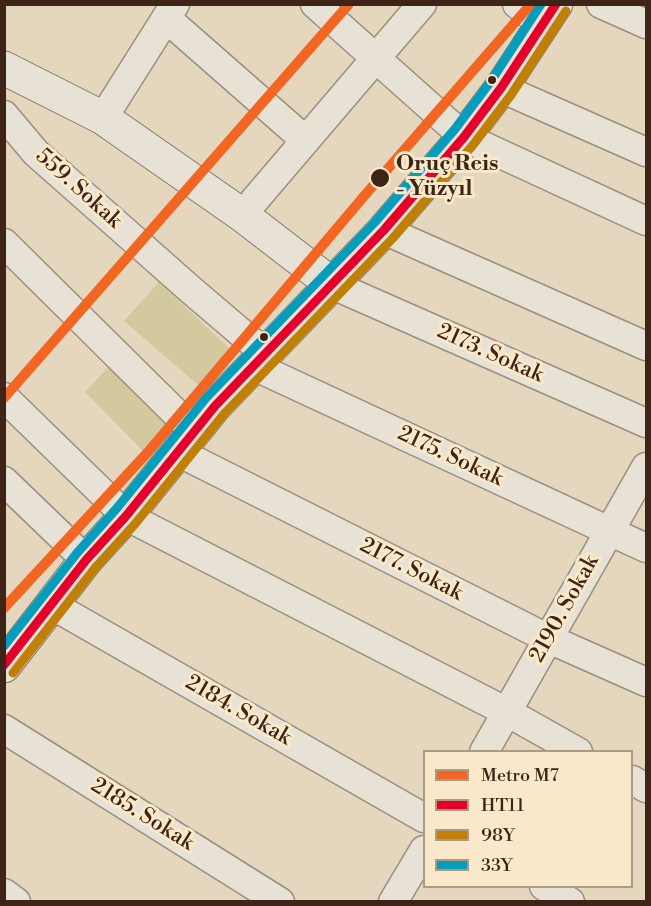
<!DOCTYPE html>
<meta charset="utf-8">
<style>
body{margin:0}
#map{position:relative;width:651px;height:906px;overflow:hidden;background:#e5d7bd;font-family:"Libre Bodoni",serif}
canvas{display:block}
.frame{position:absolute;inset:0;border:6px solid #3e2417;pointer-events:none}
.legend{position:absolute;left:423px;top:750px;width:210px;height:138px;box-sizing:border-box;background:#f9e8c9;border:2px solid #ae9a82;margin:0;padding:8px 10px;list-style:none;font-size:18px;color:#3e2417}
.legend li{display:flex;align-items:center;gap:12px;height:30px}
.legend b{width:30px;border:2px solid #ae9a82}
</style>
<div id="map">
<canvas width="651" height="906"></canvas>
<div class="frame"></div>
<ul class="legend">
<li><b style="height:8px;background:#f26522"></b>Metro M7</li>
<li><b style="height:8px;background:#e4002b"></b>HT11</li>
<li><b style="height:8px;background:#c07f07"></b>98Y</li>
<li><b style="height:8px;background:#069cbc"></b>33Y</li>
</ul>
</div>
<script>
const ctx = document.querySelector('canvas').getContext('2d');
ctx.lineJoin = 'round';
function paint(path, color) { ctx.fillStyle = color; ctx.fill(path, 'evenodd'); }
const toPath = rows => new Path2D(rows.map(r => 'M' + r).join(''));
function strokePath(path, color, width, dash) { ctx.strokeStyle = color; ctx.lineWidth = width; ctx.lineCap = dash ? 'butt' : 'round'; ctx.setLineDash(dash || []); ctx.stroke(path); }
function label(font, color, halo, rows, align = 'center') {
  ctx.font = font + ' "Libre Bodoni",serif'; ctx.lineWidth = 6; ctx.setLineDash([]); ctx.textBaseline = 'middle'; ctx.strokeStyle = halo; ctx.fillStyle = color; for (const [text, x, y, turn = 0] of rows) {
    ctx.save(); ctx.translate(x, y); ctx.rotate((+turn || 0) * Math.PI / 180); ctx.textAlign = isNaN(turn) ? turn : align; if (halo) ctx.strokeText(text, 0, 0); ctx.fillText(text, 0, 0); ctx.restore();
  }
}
const green = toPath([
 [159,282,234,353,204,390,124,321],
 [113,362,174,426,147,455,85,392]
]);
const minor = toPath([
 [315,4,464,137,646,221],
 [517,4,542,25],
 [601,4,646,24],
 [166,18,305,140],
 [501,88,646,152],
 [4,115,36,153,191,290,266,354],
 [103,118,175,4],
 [242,215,422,4],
 [384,230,646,346],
 [4,243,195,432],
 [333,285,646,423],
 [254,366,646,548],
 [4,397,126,516,507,712,578,752],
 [178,452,549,639,646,682],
 [4,481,86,560],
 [52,605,424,818],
 [4,729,280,902],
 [484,752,646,467],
 [632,780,646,788],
 [544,886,570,902],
 [4,893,16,902],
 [393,902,424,850]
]);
const secondary = toPath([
 [4,68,103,118,242,215,333,285],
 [4,666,86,560,126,516,215,406,384,230,464,137,501,88,556,4]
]);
const bus1 = toPath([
 [4,665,86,560,126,516,215,406,384,230,464,137,501,88,556,4]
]);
const bus2 = toPath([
 [13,673,95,568,135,524,224,414,393,238,473,145,511,95,566,11]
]);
const bus3 = toPath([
 [4,646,77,553,117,508,206,398,375,222,455,129,491,81,541,4]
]);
const metro1 = toPath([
 [4,398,349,4],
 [4,608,148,452,365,195,531,4]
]);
const markers = [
 [492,80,5,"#3e2417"],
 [380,178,10,"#3e2417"],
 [264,337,5,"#3e2417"]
];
const stopNames = [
 ["Oruç Reis",396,165],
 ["- Yüzyıl",396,190]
];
const streetNames = [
 ["559. Sokak",78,189,42],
 ["2173. Sokak",490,354,24],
 ["2175. Sokak",450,457,25],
 ["2177. Sokak",411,570,27],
 ["2190. Sokak",565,609,-61],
 ["2184. Sokak",238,711,30],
 ["2185. Sokak",142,815,32]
];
paint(green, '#d2c99e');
strokePath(minor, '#9a8e7f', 31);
strokePath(secondary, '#827769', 35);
strokePath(minor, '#e8e1d5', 28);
strokePath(secondary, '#e8e1d5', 33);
strokePath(bus1, '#e4002b', 9);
strokePath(bus2, '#c07f07', 9);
strokePath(bus3, '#069cbc', 9);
strokePath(metro1, '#f26522', 10);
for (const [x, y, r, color] of markers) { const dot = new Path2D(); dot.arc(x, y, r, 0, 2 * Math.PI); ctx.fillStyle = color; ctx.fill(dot); strokePath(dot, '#f9e8c9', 2); }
label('bold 22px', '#3e2417', '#f9e8c9', stopNames, 'left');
label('22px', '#3e2417', '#f9e8c9', streetNames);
</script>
